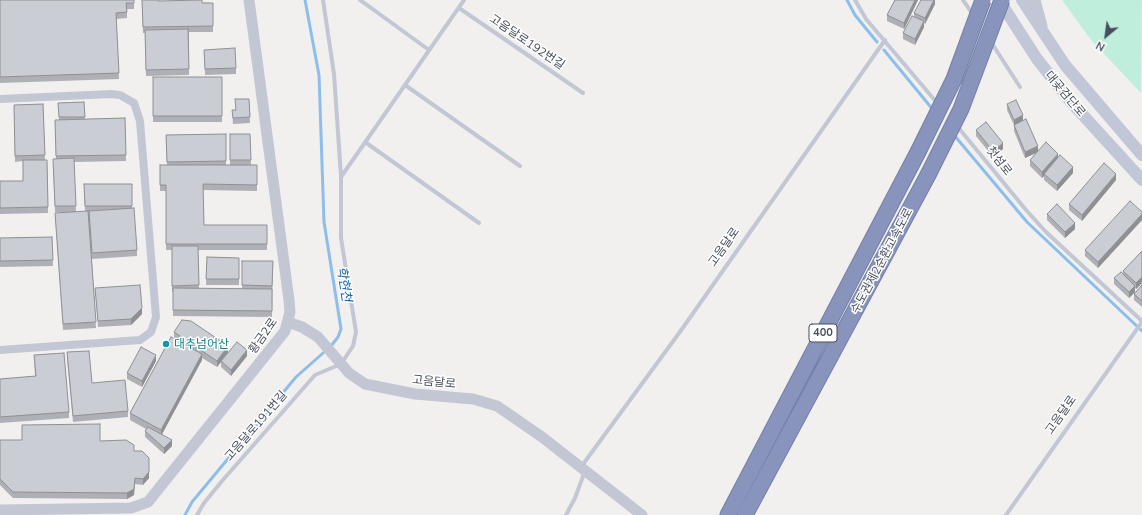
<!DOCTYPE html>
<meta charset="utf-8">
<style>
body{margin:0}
#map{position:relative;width:1142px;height:515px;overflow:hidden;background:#f1f0ef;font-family:Mulish,sans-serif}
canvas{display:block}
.north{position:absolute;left:1086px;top:16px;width:40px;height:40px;-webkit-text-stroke:3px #fff;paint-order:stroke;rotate:209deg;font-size:11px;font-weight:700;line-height:16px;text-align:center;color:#474d5c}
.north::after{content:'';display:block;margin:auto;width:14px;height:18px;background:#474d5c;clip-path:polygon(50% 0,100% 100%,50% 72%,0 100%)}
</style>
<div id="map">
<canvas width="1142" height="515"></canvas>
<div class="north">N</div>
</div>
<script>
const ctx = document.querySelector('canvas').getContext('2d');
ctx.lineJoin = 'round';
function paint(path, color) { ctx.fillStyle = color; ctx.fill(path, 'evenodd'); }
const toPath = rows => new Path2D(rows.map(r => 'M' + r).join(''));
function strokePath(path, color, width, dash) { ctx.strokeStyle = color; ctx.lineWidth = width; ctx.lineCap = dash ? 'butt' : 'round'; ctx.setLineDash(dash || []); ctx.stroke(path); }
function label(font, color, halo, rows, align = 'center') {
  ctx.font = font + ' Mulish,"Noto Sans KR",sans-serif'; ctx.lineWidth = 3; ctx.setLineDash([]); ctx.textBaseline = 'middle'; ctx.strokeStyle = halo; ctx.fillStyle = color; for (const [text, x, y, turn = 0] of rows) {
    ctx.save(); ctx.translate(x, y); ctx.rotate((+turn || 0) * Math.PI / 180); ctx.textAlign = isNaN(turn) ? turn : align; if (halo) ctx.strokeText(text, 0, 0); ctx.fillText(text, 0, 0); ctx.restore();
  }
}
const green = toPath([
 [1062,0,1142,0,1141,93,1091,40]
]);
const stream = toPath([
 [847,0,855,15,877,42],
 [884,50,934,111],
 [954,135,1027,222,1142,331],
 [185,515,192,502,296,377,331,346,338,337,341,329,324,222,319,75,305,0]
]);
const service = toPath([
 [323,0,334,74,341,176],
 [360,0,429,50],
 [855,0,866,19,938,104],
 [963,0,974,16],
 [459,8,583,93],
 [991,42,1020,87],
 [405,85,520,166],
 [957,126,1026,210,1046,232,1142,321],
 [365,142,479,223],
 [581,467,682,329,885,40],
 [197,515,204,503,222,481,315,375,341,364,353,346,356,332,341,238,341,177,464,0],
 [566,515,575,498,585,471],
 [1006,515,1142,322]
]);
const minor = toPath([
 [0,99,111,94,120,95,134,103,140,121,156,317,151,332,140,340,0,350]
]);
const tertiary = toPath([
 [1035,0,1042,26],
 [288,322,302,327,318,337,349,373,365,384,415,394,473,399,497,406,542,437,642,515],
 [0,510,131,508,148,502,285,331,290,312,289,300,249,0]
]);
const secondary = toPath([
 [999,0,1037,59,1071,102,1142,180],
 [1022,0,1065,65,1142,155]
]);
const motorway = toPath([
 [728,515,918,152],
 [745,515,928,175]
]);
const motorwayBridge = toPath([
 [918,152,954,79,983,0],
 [928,175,961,109,1002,0]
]);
const wall = toPath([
 [0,0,134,0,134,9,127,9,127,18,116,19,119,79,0,83],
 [142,0,213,3,213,32,189,32,189,75,146,76,145,33,143,33],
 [895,0,918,0,904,29,887,21,887,15],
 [935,0,935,4,925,24,924,23,924,27,915,45,903,39,903,33,914,17,914,13],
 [204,50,236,68,236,74,205,75],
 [153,77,222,77,222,122,153,122],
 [249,99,250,123,233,124,232,110,235,110],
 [84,102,85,119,125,118,126,161,74,162,76,212,85,211,84,184,132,184,132,208,137,250,137,256,92,259,89,212,96,328,63,330,55,213,72,212,55,212,53,165,56,159,55,120,59,120,58,103],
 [43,104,45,160,47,160,48,213,0,214,0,181,23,181,23,161,15,162,14,105],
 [1007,104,1023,120,1038,151,1058,158,1073,173,1057,191,1044,180,1044,176,1042,178,1030,166,1030,160,1036,153,1025,158,1014,131,1014,125,1007,110],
 [976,130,1003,149,993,157,976,136],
 [226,134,226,165,230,165,230,134,250,134,251,165,257,165,257,191,203,190,204,225,267,225,267,250,198,250,199,289,242,289,242,261,273,261,272,317,173,316,173,292,172,292,172,250,166,250,166,191,160,191,160,165,167,165,166,135],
 [1116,180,1082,221,1069,210,1069,204],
 [1142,212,1142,220,1098,268,1085,256,1085,250],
 [1047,214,1075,229,1065,238,1047,220],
 [52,237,53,266,0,267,0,238],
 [1142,251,1142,283,1136,289,1135,288,1135,292,1129,298,1114,284,1114,278,1123,274,1123,271],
 [207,257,239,258,239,285,206,285],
 [1142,285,1142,307,1134,300,1134,294],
 [95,288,142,314,131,325,98,327],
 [174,332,228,352,247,356,231,376,221,367,221,362,217,367,202,358,202,360,162,434,172,446,164,454,145,437,145,431,146,429,130,420,130,413,174,338],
 [67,352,92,383,128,411,128,417,73,422,67,358],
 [34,355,69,412,69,418,0,423,0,379,35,376],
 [156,361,142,387,127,379,127,373],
 [0,440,100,441,134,451,149,478,143,485,135,484,134,495,127,499,13,498,0,485]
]);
const shadedWall = toPath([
 [915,0,918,0,904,29,904,23],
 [934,0,935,0,935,4,925,24,925,18],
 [924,21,924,27,915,45,915,39],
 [1023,115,1023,121,1014,126,1014,120],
 [1003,143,1003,149,993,157,993,151],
 [1038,146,1038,152,1025,158,1025,152],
 [1058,154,1058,160,1044,174,1044,176,1042,178,1042,172],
 [1073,167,1073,173,1057,191,1057,185],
 [1116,174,1116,180,1082,221,1082,215],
 [1142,214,1142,220,1098,268,1098,262],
 [1075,223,1075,229,1065,238,1065,232],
 [1142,277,1142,283,1136,289,1136,283],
 [1135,286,1135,292,1129,298,1129,292],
 [142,308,142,314,131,325,131,319],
 [228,346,228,352,221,361,221,362,217,367,217,361],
 [247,350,247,356,231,376,231,370],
 [202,354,202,360,161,436,161,430],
 [156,355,156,361,142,387,142,381],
 [172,440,172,446,164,454,164,448],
 [149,458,149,478,143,485,143,479],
 [135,478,134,495,127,499,127,493]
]);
const building = toPath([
 [0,0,134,0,134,3,126,3,127,12,116,13,119,73,0,77,0,0],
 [142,0,158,0,158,1,202,0,202,3,213,3,213,26,143,27,142,0],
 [895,0,915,0,904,23,887,15,895,0],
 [921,0,934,0,925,18,914,13,921,0],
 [912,16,924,21,915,39,903,33,912,16],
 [188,29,189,69,146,70,145,30,188,29],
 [235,48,236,68,205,69,204,50,235,48],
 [153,77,222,77,222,116,153,116,153,77],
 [235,99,249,99,250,117,233,118,232,110,236,110,235,99],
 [1016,100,1023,115,1014,120,1007,104,1016,100],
 [84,102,85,117,59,117,58,103,84,102],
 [43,104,45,155,15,156,14,105,43,104],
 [125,118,126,155,56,156,55,120,125,118],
 [1026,119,1038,146,1025,152,1014,125,1026,119],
 [986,122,1003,143,993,151,976,130,986,122],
 [226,134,226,161,167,162,166,135,226,134],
 [230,134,250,134,251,160,230,160,230,134],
 [1046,142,1058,154,1042,172,1030,160,1046,142],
 [1060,155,1073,167,1057,185,1044,174,1060,155],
 [74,158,76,206,55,206,53,159,74,158],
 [23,160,47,160,48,207,0,208,0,181,23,181,23,160],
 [1104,163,1116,174,1082,215,1069,204,1104,163],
 [160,165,257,165,257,185,203,184,204,225,267,225,267,244,166,244,166,185,160,185,160,165],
 [84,184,132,184,132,206,85,206,84,184],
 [1130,201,1142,212,1142,214,1098,262,1085,250,1130,201],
 [1057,204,1075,223,1065,232,1047,214,1057,204],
 [134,208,137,250,92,253,89,211,134,208],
 [88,211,96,322,63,324,55,213,88,211],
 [52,237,53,260,0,261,0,238,52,237],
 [172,246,198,246,199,285,172,286,172,246],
 [1142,251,1142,277,1136,283,1123,271,1142,251],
 [207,257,239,258,239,279,206,279,207,257],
 [242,261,273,261,272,286,242,285,242,261],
 [1121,272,1135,286,1129,292,1114,278,1121,272],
 [140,285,142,308,131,319,98,321,95,288,140,285],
 [1142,285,1142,301,1134,294,1142,285],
 [173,288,272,289,272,311,173,310,173,288],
 [182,320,191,321,228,346,217,361,174,332,182,320],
 [171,337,202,354,161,430,130,413,171,337],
 [237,342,247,350,231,370,221,361,237,342],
 [141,347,156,355,142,381,127,373,141,347],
 [89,351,92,383,125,380,128,411,73,416,67,352,89,351],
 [64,353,69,412,0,417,0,379,36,376,34,355,64,353],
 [100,424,100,441,126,440,134,445,134,451,142,451,149,458,149,472,143,479,135,478,134,489,127,493,13,492,0,479,0,440,22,440,22,425,100,424],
 [148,427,172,440,164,448,145,431,148,427]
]);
const markers = [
 [166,344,4,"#0f9aa8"]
];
const shields = [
 [823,333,28]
];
const shieldNames = [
 ["400",823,333]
];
const streetNames = [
 ["고음달로192번길",527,42,34],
 ["대곶검단로",1065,94,50],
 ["첫섬로",999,161,52],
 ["고음달로",724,247,-55],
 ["수도권제2순환고속도로",882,261,-62],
 ["황금2로",263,336,-55],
 ["고음달로",434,382,6],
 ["고음달로",1061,415,-55],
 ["고음달로191번길",256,426,-49]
];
const cultureNames = [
 ["대추넘어산",174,344]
];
const waterNames = [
 ["학현천",344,284,81]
];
paint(green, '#bfeedd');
strokePath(stream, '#8dbeea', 3);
strokePath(motorway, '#737fa8', 17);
strokePath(service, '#c3c7d4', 4);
strokePath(minor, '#c3c7d4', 8);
strokePath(tertiary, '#c3c7d4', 11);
strokePath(secondary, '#c2c7d7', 12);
strokePath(motorway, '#8894bc', 15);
strokePath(motorwayBridge, '#737fa8', 17, []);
strokePath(motorwayBridge, '#8894bc', 15);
paint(wall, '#afb0b6');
paint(shadedWall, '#8e9094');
paint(building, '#cbcdd4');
strokePath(building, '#8e9094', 1);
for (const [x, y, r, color] of markers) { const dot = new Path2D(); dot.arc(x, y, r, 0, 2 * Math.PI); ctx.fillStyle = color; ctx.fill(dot); strokePath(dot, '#fff', 1.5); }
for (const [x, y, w] of shields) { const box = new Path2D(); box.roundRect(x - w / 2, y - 9, w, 18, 3); ctx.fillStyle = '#fff'; ctx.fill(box); strokePath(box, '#474d5c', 1); }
label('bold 11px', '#474d5c', null, shieldNames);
label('12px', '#474d5c', '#fff', streetNames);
label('12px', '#0d838f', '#fff', cultureNames, 'left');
label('italic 13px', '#1060a6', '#fff', waterNames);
</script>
